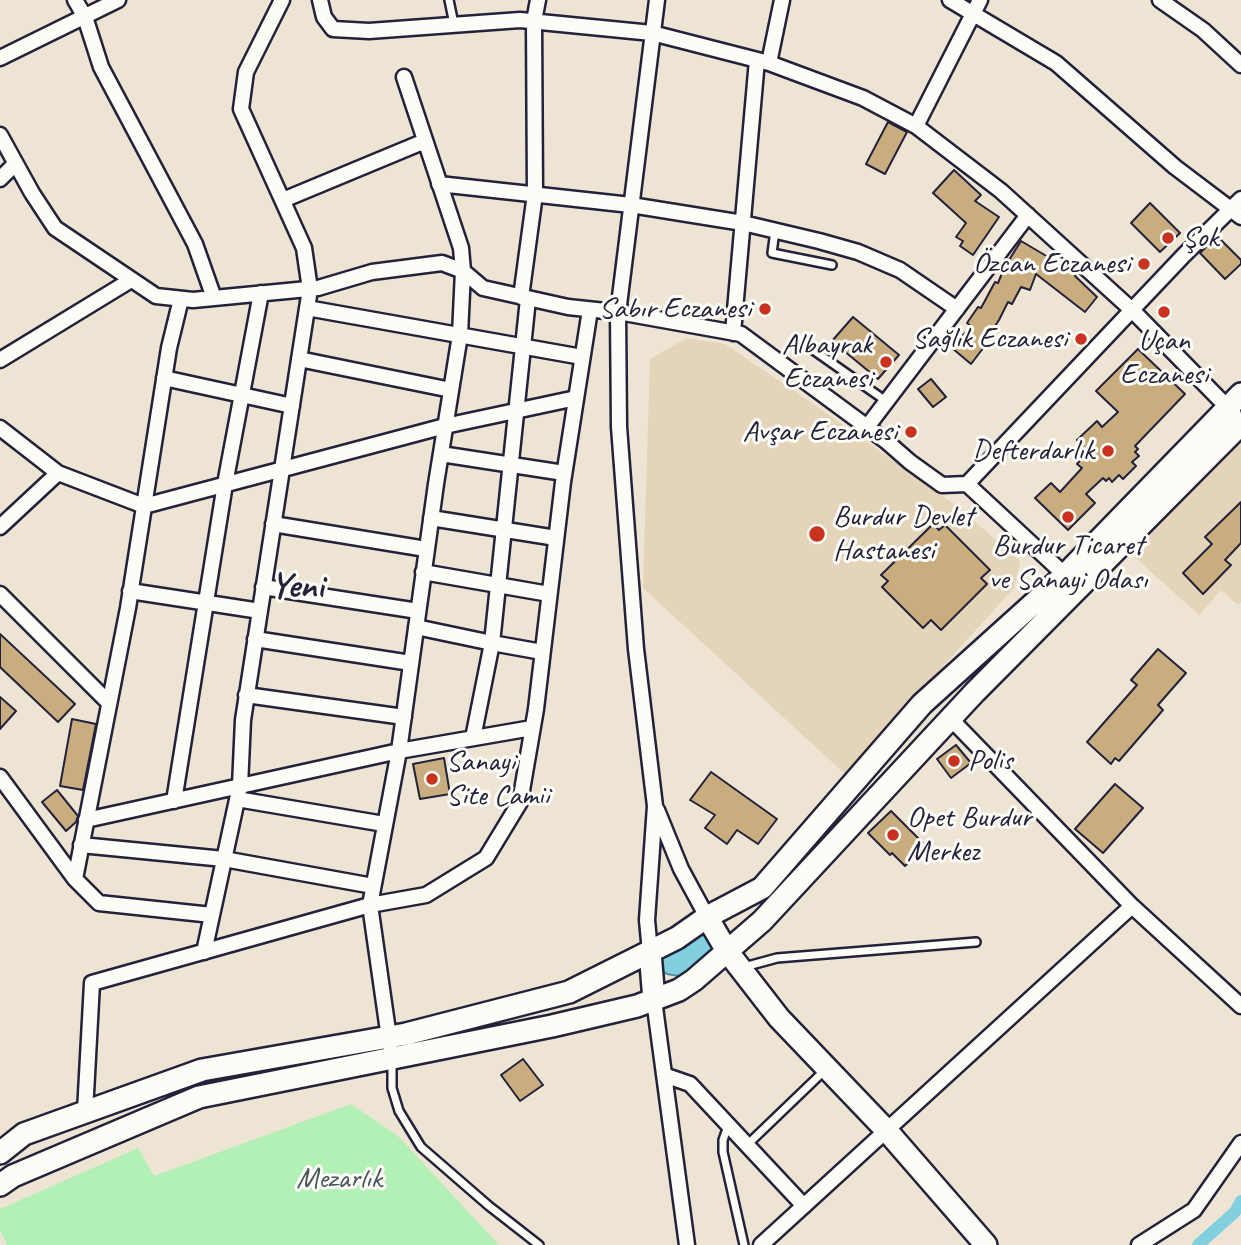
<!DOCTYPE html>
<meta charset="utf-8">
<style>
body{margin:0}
canvas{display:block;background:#eee4d3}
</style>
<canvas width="1241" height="1245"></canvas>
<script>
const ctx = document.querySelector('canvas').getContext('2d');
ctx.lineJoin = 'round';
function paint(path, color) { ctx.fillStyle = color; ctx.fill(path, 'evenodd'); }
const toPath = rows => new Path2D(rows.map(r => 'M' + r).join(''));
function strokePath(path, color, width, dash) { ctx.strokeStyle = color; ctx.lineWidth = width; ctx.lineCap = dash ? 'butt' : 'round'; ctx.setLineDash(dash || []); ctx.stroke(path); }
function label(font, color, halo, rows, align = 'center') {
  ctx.font = font + ' Caveat,sans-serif'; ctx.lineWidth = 6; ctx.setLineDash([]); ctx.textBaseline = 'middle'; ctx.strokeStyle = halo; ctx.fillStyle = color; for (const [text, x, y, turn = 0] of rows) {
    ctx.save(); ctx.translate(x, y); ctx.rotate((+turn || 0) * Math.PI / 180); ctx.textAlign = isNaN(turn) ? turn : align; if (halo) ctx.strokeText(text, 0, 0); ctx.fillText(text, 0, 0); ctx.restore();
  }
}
const built = toPath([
 [687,338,725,344,812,403,958,507,1020,561,1014,588,845,774,643,588,650,359],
 [1241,436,1241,602,1238,605,1221,590,1199,615,1128,551]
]);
const green = toPath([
 [351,1104,398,1136,499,1245,7,1245,0,1230,0,1209,138,1148,154,1176]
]);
const water = toPath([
 [701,935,712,936,718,953,685,977,667,974,661,970,660,961,663,953,690,937,701,935]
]);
const canal = toPath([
 [1198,1245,1235,1212,1241,1201]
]);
const building = toPath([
 [888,122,907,132,885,174,866,164,888,122],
 [954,170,981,195,975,201,999,217,973,255,960,246,963,241,956,237,966,223,933,193,954,170],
 [1150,203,1180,233,1160,252,1131,223,1150,203],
 [1217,236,1241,260,1241,264,1225,279,1200,253,1217,236],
 [1021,241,1060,264,1062,261,1077,273,1075,276,1097,297,1085,312,1036,274,1030,290,1021,287,1012,304,1008,302,999,320,982,346,984,347,971,364,952,348,971,326,967,323,978,307,981,308,995,282,998,283,1008,259,1009,260,1021,241],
 [853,317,899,355,878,379,832,341,853,317],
 [1138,349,1185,394,1135,446,1138,449,1135,452,1139,456,1132,462,1136,466,1123,479,1119,475,1112,482,1109,478,1106,481,1103,478,1086,494,1095,503,1068,530,1035,498,1051,483,1060,492,1082,468,1077,464,1082,458,1077,452,1083,447,1077,440,1097,421,1102,427,1118,412,1096,391,1138,349],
 [931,379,946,397,933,407,918,389,931,379],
 [1241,502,1241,543,1225,560,1231,565,1203,594,1183,573,1212,544,1205,537,1241,502],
 [933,524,939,530,945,525,990,570,981,578,987,584,941,630,931,620,923,628,882,587,888,581,881,575,933,524],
 [0,634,75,704,58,722,0,667,0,634],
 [1158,649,1186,673,1158,705,1163,710,1119,761,1115,758,1111,764,1087,742,1137,685,1131,680,1158,649],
 [0,697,16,711,0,729,0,697],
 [72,719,96,724,83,790,60,786,72,719],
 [956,745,971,763,951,778,937,759,956,745],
 [444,758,450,794,420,799,413,764,444,758],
 [711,772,777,819,758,844,737,830,727,844,705,828,715,815,690,800,711,772],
 [1115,784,1143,808,1103,853,1075,829,1115,784],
 [57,790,78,816,76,822,66,831,42,802,57,790],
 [891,811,926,846,905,866,892,853,890,855,868,833,891,811],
 [523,1059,543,1085,520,1101,501,1075,523,1059]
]);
const lane = toPath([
 [449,0,454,24],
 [775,231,772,253,832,265],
 [809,347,886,401],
 [744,967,777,958,976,942],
 [392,1062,392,1088,399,1111,421,1147,489,1206,539,1245],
 [728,1126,723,1140,723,1152,744,1245],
 [747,1145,824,1071]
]);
const street = toPath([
 [75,0,85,17,101,67,195,244,214,298],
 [320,0,324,17,333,29,369,31,520,20,652,33,769,63,863,98,916,126,1001,191,1132,310,1234,414],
 [950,0,1056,63,1175,167,1241,217],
 [1160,0,1203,30,1241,65],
 [0,58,118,0],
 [769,63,782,0],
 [916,126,980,0],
 [0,135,32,193,55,228,156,296,193,300,318,288,372,272,442,263,463,271,483,288,568,307,624,313,741,334,886,441,910,462,942,485,967,484,1065,575],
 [0,179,15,164],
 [439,184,631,205,743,223,819,241,858,252,900,270,957,309],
 [283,200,425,141],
 [521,297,535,194,534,21,538,0],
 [528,299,492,643,542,652],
 [307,308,582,357],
 [733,333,757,60],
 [299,359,451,390],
 [0,360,131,280],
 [164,378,292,406],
 [867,427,1028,215],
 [0,428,58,473,144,506,445,426,576,398],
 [441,454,564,473],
 [967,484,1184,255,1241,199],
 [431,518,556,538],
 [273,524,426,549],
 [0,527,58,473],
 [423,572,549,594],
 [263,587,418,611],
 [130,591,260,611],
 [0,594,109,703],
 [416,627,492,643,473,738],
 [255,639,411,663],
 [246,695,404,717],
 [950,718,1132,906,1241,1006],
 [0,777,75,879,99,903,212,915],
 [237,799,384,824],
 [174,801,225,484,261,293],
 [657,810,681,869,707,917],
 [86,820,399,751,532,728],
 [81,845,224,859,373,886],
 [75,879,128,608,169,348,181,299],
 [204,952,240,786,243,720,310,289,304,248,241,109,246,72,282,0],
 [650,952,647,920,655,806,636,649,619,427,618,313,657,0],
 [654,1000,687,1245],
 [390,1045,370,905,399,751,436,484,460,335,463,271,461,248,404,77],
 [664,1075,690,1084,804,1206],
 [85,1112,92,983,370,905,426,895,486,858,520,802,536,709,563,482,590,310],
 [761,1245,1132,906],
 [1139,1245,1194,1210,1241,1143]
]);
const secondary = toPath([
 [707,917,727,951,779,1018,887,1131,986,1245],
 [650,952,654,1000],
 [0,1153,24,1134,202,1070,406,1034,569,992,677,938,707,917,762,888,922,704,1065,575,1241,394],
 [0,1185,13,1176,199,1097,552,1026,637,1006,679,990,694,980,762,921,975,692,1241,424]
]);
const markers = [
 [1168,238,7,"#c8321e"],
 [1144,264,7,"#c8321e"],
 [765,309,7,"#c8321e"],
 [1164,312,7,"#c8321e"],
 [1081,339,7,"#c8321e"],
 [886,362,7,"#c8321e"],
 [911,432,7,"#c8321e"],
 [1108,451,7,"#c8321e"],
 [1068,517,7,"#c8321e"],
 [817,534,9,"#c8321e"],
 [954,761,7,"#c8321e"],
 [432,779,7,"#c8321e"],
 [893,835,7,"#c8321e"]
];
const poiNames = [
 ["Şok",1182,238,"left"],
 ["Özcan Eczanesi",1130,264],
 ["Sabır Eczanesi",751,309],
 ["Sağlık Eczanesi",1067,339],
 ["Uçan",1164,341,"center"],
 ["Eczanesi",1164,375,"center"],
 ["Albayrak",872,345],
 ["Eczanesi",872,379],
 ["Avşar Eczanesi",897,432],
 ["Defterdarlık",1094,451],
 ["Burdur Devlet",833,517,"left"],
 ["Hastanesi",833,551,"left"],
 ["Burdur Ticaret",1068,546,"center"],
 ["ve Sanayi Odası",1068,580,"center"],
 ["Polis",968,761,"left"],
 ["Sanayi",446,762,"left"],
 ["Site Camii",446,796,"left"],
 ["Opet Burdur",907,818,"left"],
 ["Merkez",907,852,"left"]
];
const parkNames = [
 ["Mezarlık",339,1179]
];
const districtNames = [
 ["Yeni",297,587]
];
paint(built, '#e3d4ba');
paint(green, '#b3f0b6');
paint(water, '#82d0df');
strokePath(water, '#5c8a9d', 2);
strokePath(canal, '#82d0df', 12);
paint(building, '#caad7f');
strokePath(building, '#22223b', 2);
strokePath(lane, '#22223b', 12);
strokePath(street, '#22223b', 19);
strokePath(secondary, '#22223b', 26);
strokePath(lane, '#fdfcf7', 7);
strokePath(street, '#fdfcf7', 14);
strokePath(secondary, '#fdfcf7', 21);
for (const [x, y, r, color] of markers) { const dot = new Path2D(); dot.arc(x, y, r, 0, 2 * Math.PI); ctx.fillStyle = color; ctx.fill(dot); strokePath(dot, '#fdfcf7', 2.5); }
label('30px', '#22223b', '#fdfcf7', poiNames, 'right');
label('30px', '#46565a', '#fdfcf7', parkNames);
label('bold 37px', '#22223b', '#fdfcf7', districtNames);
</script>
